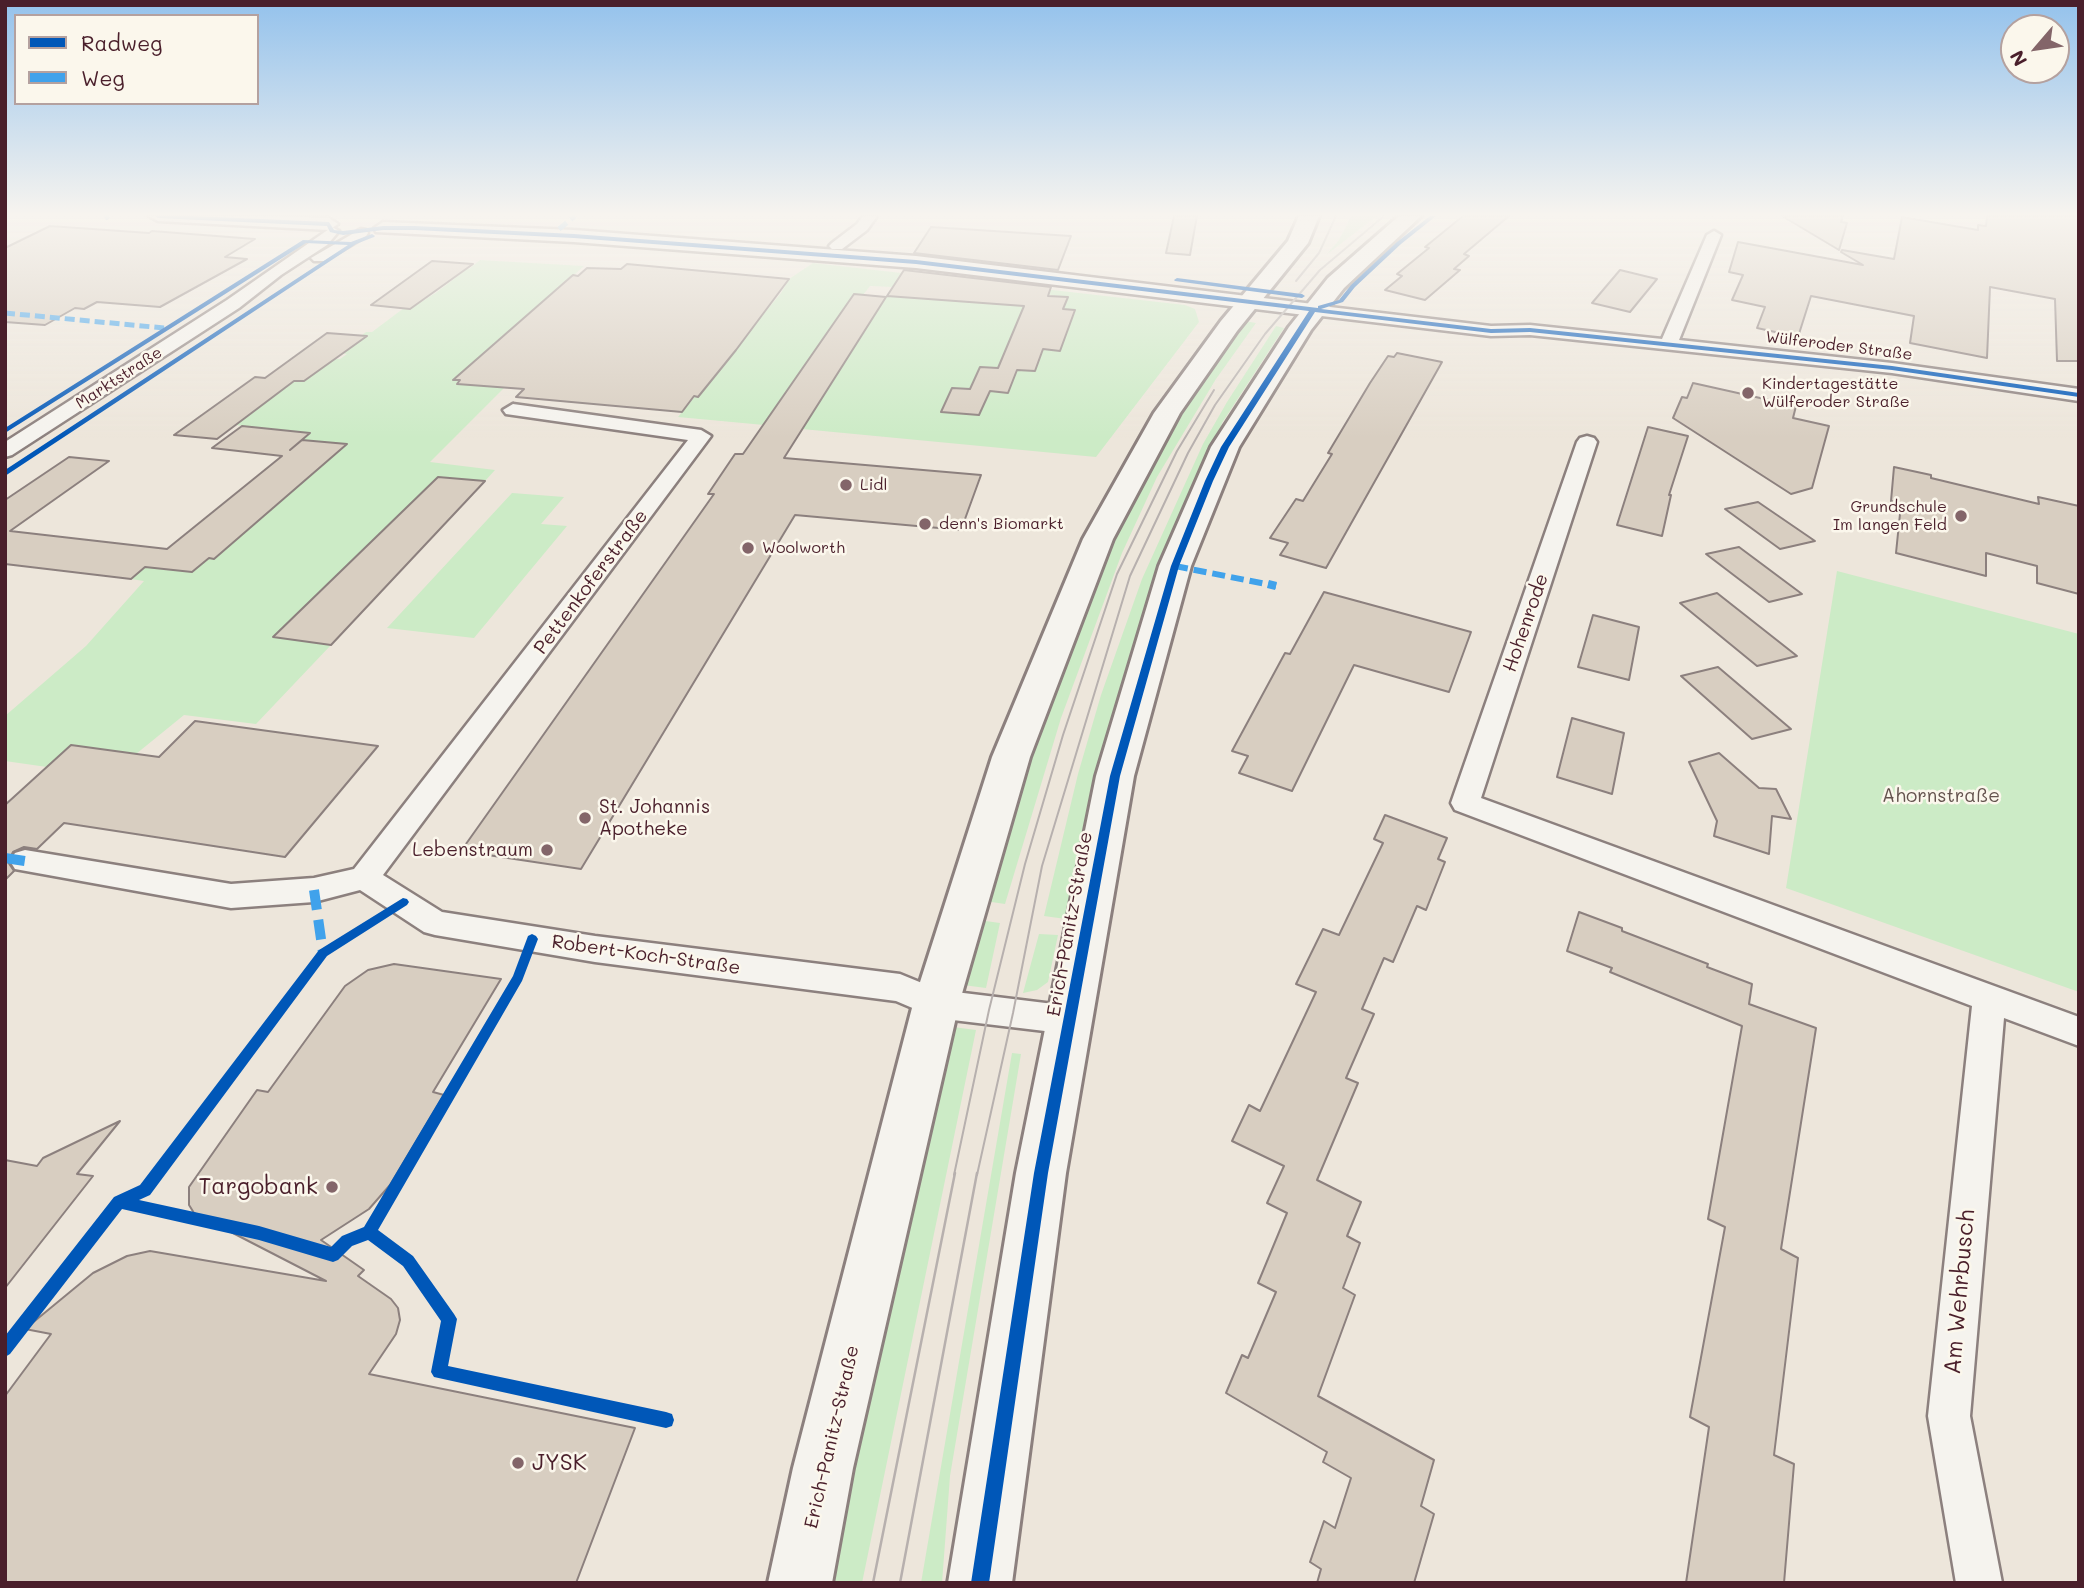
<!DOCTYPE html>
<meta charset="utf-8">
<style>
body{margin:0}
#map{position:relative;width:2084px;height:1588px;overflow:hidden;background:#ede6db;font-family:Mali,sans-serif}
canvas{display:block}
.frame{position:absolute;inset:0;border:7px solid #4a1f2b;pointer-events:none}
.legend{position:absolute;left:14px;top:14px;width:245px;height:91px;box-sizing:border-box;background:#fbf7ec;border:2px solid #b4a19f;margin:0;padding:9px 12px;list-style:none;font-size:21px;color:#4a1f2b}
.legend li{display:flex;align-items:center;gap:14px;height:35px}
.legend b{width:35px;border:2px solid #b4a19f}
.north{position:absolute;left:2000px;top:14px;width:70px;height:70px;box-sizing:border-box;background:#fbf7ec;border:2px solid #b4a19f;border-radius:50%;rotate:241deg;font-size:19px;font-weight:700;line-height:28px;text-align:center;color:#4a1f2b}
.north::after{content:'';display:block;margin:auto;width:24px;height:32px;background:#836569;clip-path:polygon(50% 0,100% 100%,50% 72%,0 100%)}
</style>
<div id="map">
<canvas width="2084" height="1588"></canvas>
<div class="frame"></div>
<ul class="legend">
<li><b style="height:9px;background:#0057b8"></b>Radweg</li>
<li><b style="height:9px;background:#40a2eb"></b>Weg</li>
</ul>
<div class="north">N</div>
</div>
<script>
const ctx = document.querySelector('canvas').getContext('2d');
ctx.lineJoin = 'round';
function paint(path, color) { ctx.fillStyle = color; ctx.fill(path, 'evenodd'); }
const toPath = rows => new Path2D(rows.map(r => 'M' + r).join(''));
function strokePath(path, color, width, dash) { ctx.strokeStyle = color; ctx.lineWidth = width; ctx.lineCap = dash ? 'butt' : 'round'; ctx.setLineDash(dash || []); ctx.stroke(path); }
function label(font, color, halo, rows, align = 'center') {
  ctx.font = font + ' Mali,sans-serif'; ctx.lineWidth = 5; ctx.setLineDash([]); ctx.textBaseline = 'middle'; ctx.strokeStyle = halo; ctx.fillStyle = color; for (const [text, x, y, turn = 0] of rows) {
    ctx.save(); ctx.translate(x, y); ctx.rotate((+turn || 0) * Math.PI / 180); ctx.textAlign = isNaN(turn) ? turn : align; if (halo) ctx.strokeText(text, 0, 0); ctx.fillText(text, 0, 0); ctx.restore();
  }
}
const green = toPath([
 [1351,216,1377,216,1326,255,1339,240],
 [480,260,584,266,460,377,510,382,430,462,495,470,485,481,438,477,274,637,331,645,256,724,184,715,136,754,72,745,47,767,5,761,5,716,86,646,144,581,131,579,152,562,175,570,192,572,209,558,214,559,346,444,324,442,319,446,297,443,309,433,235,425,294,381,304,381,334,359,340,359,347,354,339,353,366,332,372,332,404,308,410,309,437,292,463,272,464,268,469,269],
 [813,263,1185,305,1195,309,1199,322,1096,457,802,429,887,295,1041,308,1025,348,1007,347,998,368,980,367,970,389,952,388,941,412,979,415,990,391,1008,392,1017,370,1035,371,1043,349,1060,350,1075,311,1063,309,1067,297,910,277,900,277,892,287,870,286,863,295,853,295,764,425,678,417,781,293,789,279],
 [1245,321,1256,323,1216,379,1157,477,1122,553,1061,718,1005,904,985,901,1041,717,1104,552,1173,425,1203,377],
 [1276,326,1284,328,1222,423,1216,446,1157,580,1131,650,1095,776,1066,919,1044,916,1078,774,1101,695,1142,579,1203,444,1227,402],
 [512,493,564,497,541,524,567,526,474,638,387,628],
 [1837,571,2079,634,2079,992,1786,888],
 [978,920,1000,923,986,988,963,985],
 [1039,934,1058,935,1048,982,1037,990,1023,993],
 [953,1027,976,1030,862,1583,827,1583],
 [1012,1053,1021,1054,950,1476,942,1583,921,1583]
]);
const building = toPath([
 [1174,216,1197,216,1190,255,1166,253,1174,216],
 [1463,216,1509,216,1464,254,1469,256,1454,269,1460,270,1425,300,1385,290,1402,276,1397,274,1429,248,1425,247,1463,216],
 [1782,216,1843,216,1841,222,1847,223,1839,250,1782,216],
 [1987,216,2079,216,2079,361,2057,361,2055,299,1990,287,1987,358,1910,343,1914,316,1811,296,1798,337,1757,328,1765,307,1732,300,1743,275,1729,272,1738,242,1863,265,1841,252,1842,250,1894,259,1902,217,1978,230,1978,225,1986,226,1987,216],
 [50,226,149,233,152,231,255,239,225,257,247,259,160,307,97,302,84,309,75,308,45,325,5,322,5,248,50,226],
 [931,227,1071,236,1058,270,914,253,931,227],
 [432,261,473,264,410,309,371,305,432,261],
 [627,264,789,279,736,350,698,397,694,396,682,412,516,397,524,389,457,384,460,380,453,380,573,275,578,276,587,268,621,269,627,264],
 [904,270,1051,287,1048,296,1068,297,1063,309,1075,310,1060,351,1043,349,1035,371,1017,370,1008,393,990,391,979,415,941,412,952,388,970,389,980,367,998,368,1024,306,887,296,904,270],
 [1620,270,1657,279,1630,312,1592,303,1620,270],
 [854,294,886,297,784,458,981,475,961,530,795,515,581,869,461,851,714,494,708,494,735,454,743,454,854,294],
 [327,333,367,336,304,381,294,381,217,439,174,435,255,377,265,378,327,333],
 [1397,353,1442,362,1326,568,1280,555,1288,543,1270,538,1296,499,1303,501,1332,454,1328,453,1370,383,1388,356,1394,357,1397,353],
 [1693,383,1796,406,1793,418,1829,426,1812,488,1791,494,1673,418,1682,397,1687,398,1693,383],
 [242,426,310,433,290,450,302,440,347,444,214,559,209,558,192,572,145,567,131,579,5,564,5,500,69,457,109,461,10,531,167,549,282,456,212,448,242,426],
 [1648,427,1688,436,1669,495,1671,495,1662,536,1617,525,1648,427],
 [1894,467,1931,475,1931,478,2039,504,2038,497,2079,506,2079,594,2037,583,2037,566,1986,553,1986,576,1896,553,1901,504,1891,501,1894,467],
 [438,477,485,481,331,645,273,637,438,477],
 [1758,502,1815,541,1780,549,1725,509,1758,502],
 [1739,547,1802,594,1769,602,1706,554,1739,547],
 [1324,592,1471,632,1449,692,1354,665,1292,791,1239,773,1248,756,1232,751,1285,653,1290,654,1324,592],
 [1717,593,1797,656,1757,666,1680,603,1717,593],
 [1593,615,1639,627,1629,680,1578,667,1593,615],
 [1718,667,1791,729,1752,739,1681,676,1718,667],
 [1572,718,1624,733,1612,794,1557,777,1572,718],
 [195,721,378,746,285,857,64,823,37,849,24,847,13,852,8,862,14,871,5,880,5,805,71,745,159,757,195,721],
 [1719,753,1759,788,1776,789,1791,819,1772,816,1769,854,1714,836,1717,821,1689,762,1719,753],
 [1385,815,1447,838,1438,859,1445,862,1426,910,1417,906,1393,962,1384,958,1362,1009,1374,1014,1346,1078,1358,1083,1317,1180,1361,1202,1347,1236,1360,1243,1343,1288,1355,1295,1318,1396,1434,1460,1421,1506,1434,1514,1414,1583,1317,1583,1321,1569,1310,1562,1324,1521,1335,1528,1351,1478,1323,1462,1327,1452,1226,1393,1242,1355,1248,1358,1276,1292,1258,1283,1287,1213,1267,1203,1284,1166,1232,1141,1249,1105,1260,1111,1316,992,1296,984,1323,929,1339,935,1383,843,1374,839,1385,815],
 [1579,912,1622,928,1622,931,1708,964,1707,967,1752,984,1749,1004,1816,1028,1781,1249,1798,1258,1774,1455,1794,1464,1784,1583,1686,1583,1709,1427,1690,1417,1725,1227,1708,1219,1742,1026,1610,972,1612,968,1567,951,1579,912],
 [394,964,501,979,433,1092,444,1095,390,1185,369,1209,321,1240,364,1270,358,1276,391,1299,398,1308,400,1320,396,1334,369,1374,635,1428,576,1583,5,1583,5,1396,51,1334,25,1329,93,1273,127,1256,150,1251,326,1281,194,1213,189,1205,189,1187,257,1090,268,1092,345,986,368,970,394,964],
 [120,1121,77,1174,93,1176,5,1288,5,1160,37,1166,43,1158,120,1121]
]);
const minor = toPath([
 [863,216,877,216,867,230,842,249,832,249,829,246,832,243,857,224,863,216],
 [332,227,339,231,327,245,281,275,239,308,12,455,5,457,5,442,227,300,332,227],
 [361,229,366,230,368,233,366,236,324,261,314,261,311,258,361,229],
 [1714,231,1721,235,1679,340,1892,363,2079,389,2079,401,1892,373,1530,335,1491,336,1313,315,1305,310,1313,305,1491,326,1530,325,1662,339,1707,235,1714,231],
 [513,404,701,430,711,436,383,875,442,912,595,936,900,974,939,990,1070,1006,1082,1010,1087,1020,1082,1030,1070,1034,936,1018,896,1001,595,962,435,935,424,932,360,890,314,902,231,908,15,869,10,861,15,853,25,850,231,884,314,878,354,869,688,440,506,414,503,410,513,404],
 [1587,436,1594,438,1597,442,1481,798,2079,1017,2079,1046,2004,1018,1970,1416,2002,1583,1956,1583,1928,1416,1972,1006,1455,810,1451,803,1577,442,1580,438,1587,436]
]);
const tertiary = toPath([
 [149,216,275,216,329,218,338,224,329,230,158,221,149,216],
 [383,222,574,230,916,256,1313,304,1320,306,1323,310,1320,314,1313,316,916,268,574,242,376,232,374,228,383,222]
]);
const secondary = toPath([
 [1299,216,1319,216,1308,243,1237,331,1180,413,1113,539,1030,757,959,1004,853,1468,832,1583,768,1583,793,1468,913,1004,992,757,1083,539,1154,413,1221,321,1288,241,1299,216],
 [1399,216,1421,216,1344,288,1311,330,1239,447,1191,566,1134,776,1066,1173,1012,1583,948,1583,1016,1173,1096,776,1159,566,1211,447,1289,327,1328,278,1399,216]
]);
const tramFar1 = toPath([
 [1296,281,1319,253,1336,216],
 [954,1175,989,1010,1025,864,1063,735,1117,574,1177,451,1214,390],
 [977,1175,1013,1013,1042,866,1130,576,1188,453,1215,405,1265,334,1320,270,1384,216]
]);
const tram = toPath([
 [873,1583,955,1173],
 [900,1583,977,1173]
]);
const quietFar3 = toPath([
 [105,218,109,216],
 [559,229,575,216],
 [5,313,164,328]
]);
const quietFar2 = toPath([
 [1175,566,1276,586]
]);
const quietFar1 = toPath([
 [1268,584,1276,586]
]);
const quiet = toPath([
 [5,858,25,861],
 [314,890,323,953]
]);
const cycleway = toPath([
 [155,216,192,216,329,222,334,230,343,231,383,226,415,226,574,234,916,260,1318,308,1318,306,1339,300,1351,285,1397,242,1430,216,1436,216,1401,244,1355,287,1343,302,1321,309,1491,329,1530,328,1892,366,2079,393,2079,397,1892,370,1530,332,1491,333,1315,312,1229,447,1213,481,1179,566,1120,776,1048,1173,989,1583,971,1583,1034,1173,1110,776,1171,566,1205,481,1221,447,1309,311,916,264,574,238,415,230,383,230,343,235,330,232,327,226,158,218,155,216],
 [372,234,375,236,374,237,356,244,5,476,5,470,348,245,306,243,5,433,5,428,303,240,351,242,372,234],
 [1177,278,1302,294,1305,296,1302,298,1175,281,1174,280,1177,278],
 [403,898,407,899,409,902,407,905,327,956,150,1195,139,1200,259,1226,331,1247,342,1236,364,1227,513,976,528,936,532,934,536,936,538,939,522,981,378,1230,413,1256,454,1314,457,1319,448,1366,666,1412,672,1414,674,1420,672,1426,666,1428,434,1377,431,1372,441,1321,403,1266,368,1240,352,1246,338,1260,333,1262,259,1240,122,1209,10,1354,5,1357,5,1336,114,1197,140,1185,319,950,403,898]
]);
const markers = [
 [1748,393,7,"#836569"],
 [846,485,7,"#836569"],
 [1961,516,7,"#836569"],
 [925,524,7,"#836569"],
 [748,548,7,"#836569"],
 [585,818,7,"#836569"],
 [547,850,7,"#836569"],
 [332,1187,7,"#836569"],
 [518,1463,7,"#836569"]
];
const farStreetnames = [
 ["Wülferoder Straße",1839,346,7],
 ["Marktstraße",119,378,-33]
];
const farPoinames = [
 ["Kindertagestätte",1762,384],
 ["Wülferoder Straße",1762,402],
 ["Lidl",860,485],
 ["Grundschule",1947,507,"right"],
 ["Im langen Feld",1947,525,"right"],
 ["denn's Biomarkt",939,524],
 ["Woolworth",762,548]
];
const streetNames = [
 ["Pettenkoferstraße",591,582,-53],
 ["Hohenrode",1526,623,-71],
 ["Erich-Panitz-Straße",1070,924,-80],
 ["Robert-Koch-Straße",646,955,8],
 ["Erich-Panitz-Straße",832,1437,-77]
];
const parkNames = [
 ["Ahornstraße",1941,796]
];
const poiNames = [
 ["St. Johannis",599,807],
 ["Apotheke",599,829],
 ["Lebenstraum",533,850,"right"]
];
const nearPoinames = [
 ["Targobank",318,1187],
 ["JYSK",532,1463,"left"]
];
const nearStreetnames = [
 ["Am Wehrbusch",1960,1292,-85]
];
paint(green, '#ccebc6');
paint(building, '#d8cec1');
strokePath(building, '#8c807e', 2);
strokePath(minor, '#8c807e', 5);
strokePath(tertiary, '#8c807e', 5);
strokePath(secondary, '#8c807e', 6);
paint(minor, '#f5f3ee');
paint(tertiary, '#f5f3ee');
paint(secondary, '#f5f3ee');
strokePath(tramFar1, '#b7b0ae', 2);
strokePath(tram, '#b7b0ae', 2.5);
strokePath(quietFar3, '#40a2eb', 5, [10, 5]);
strokePath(quietFar2, '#40a2eb', 6, [13, 6]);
strokePath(quietFar1, '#40a2eb', 8, [17, 8]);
strokePath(quiet, '#40a2eb', 10, [20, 10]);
paint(cycleway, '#0057b8');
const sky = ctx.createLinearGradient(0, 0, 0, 438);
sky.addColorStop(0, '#94c2ec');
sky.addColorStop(0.49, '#f7f4ef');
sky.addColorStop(1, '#f7f4ef00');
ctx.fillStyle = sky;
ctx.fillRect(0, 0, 2084, 438);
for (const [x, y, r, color] of markers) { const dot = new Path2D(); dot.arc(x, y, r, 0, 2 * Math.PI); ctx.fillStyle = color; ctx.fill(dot); strokePath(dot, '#fbf7ec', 2.5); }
label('16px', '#4a1f2b', '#fbf7ec', farStreetnames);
label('16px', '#4a1f2b', '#fbf7ec', farPoinames, 'left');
label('19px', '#4a1f2b', '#fbf7ec', streetNames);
label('19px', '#64534e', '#fbf7ec', parkNames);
label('19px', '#4a1f2b', '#fbf7ec', poiNames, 'left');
label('23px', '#4a1f2b', '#fbf7ec', nearPoinames, 'right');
label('23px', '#4a1f2b', '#fbf7ec', nearStreetnames);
</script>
